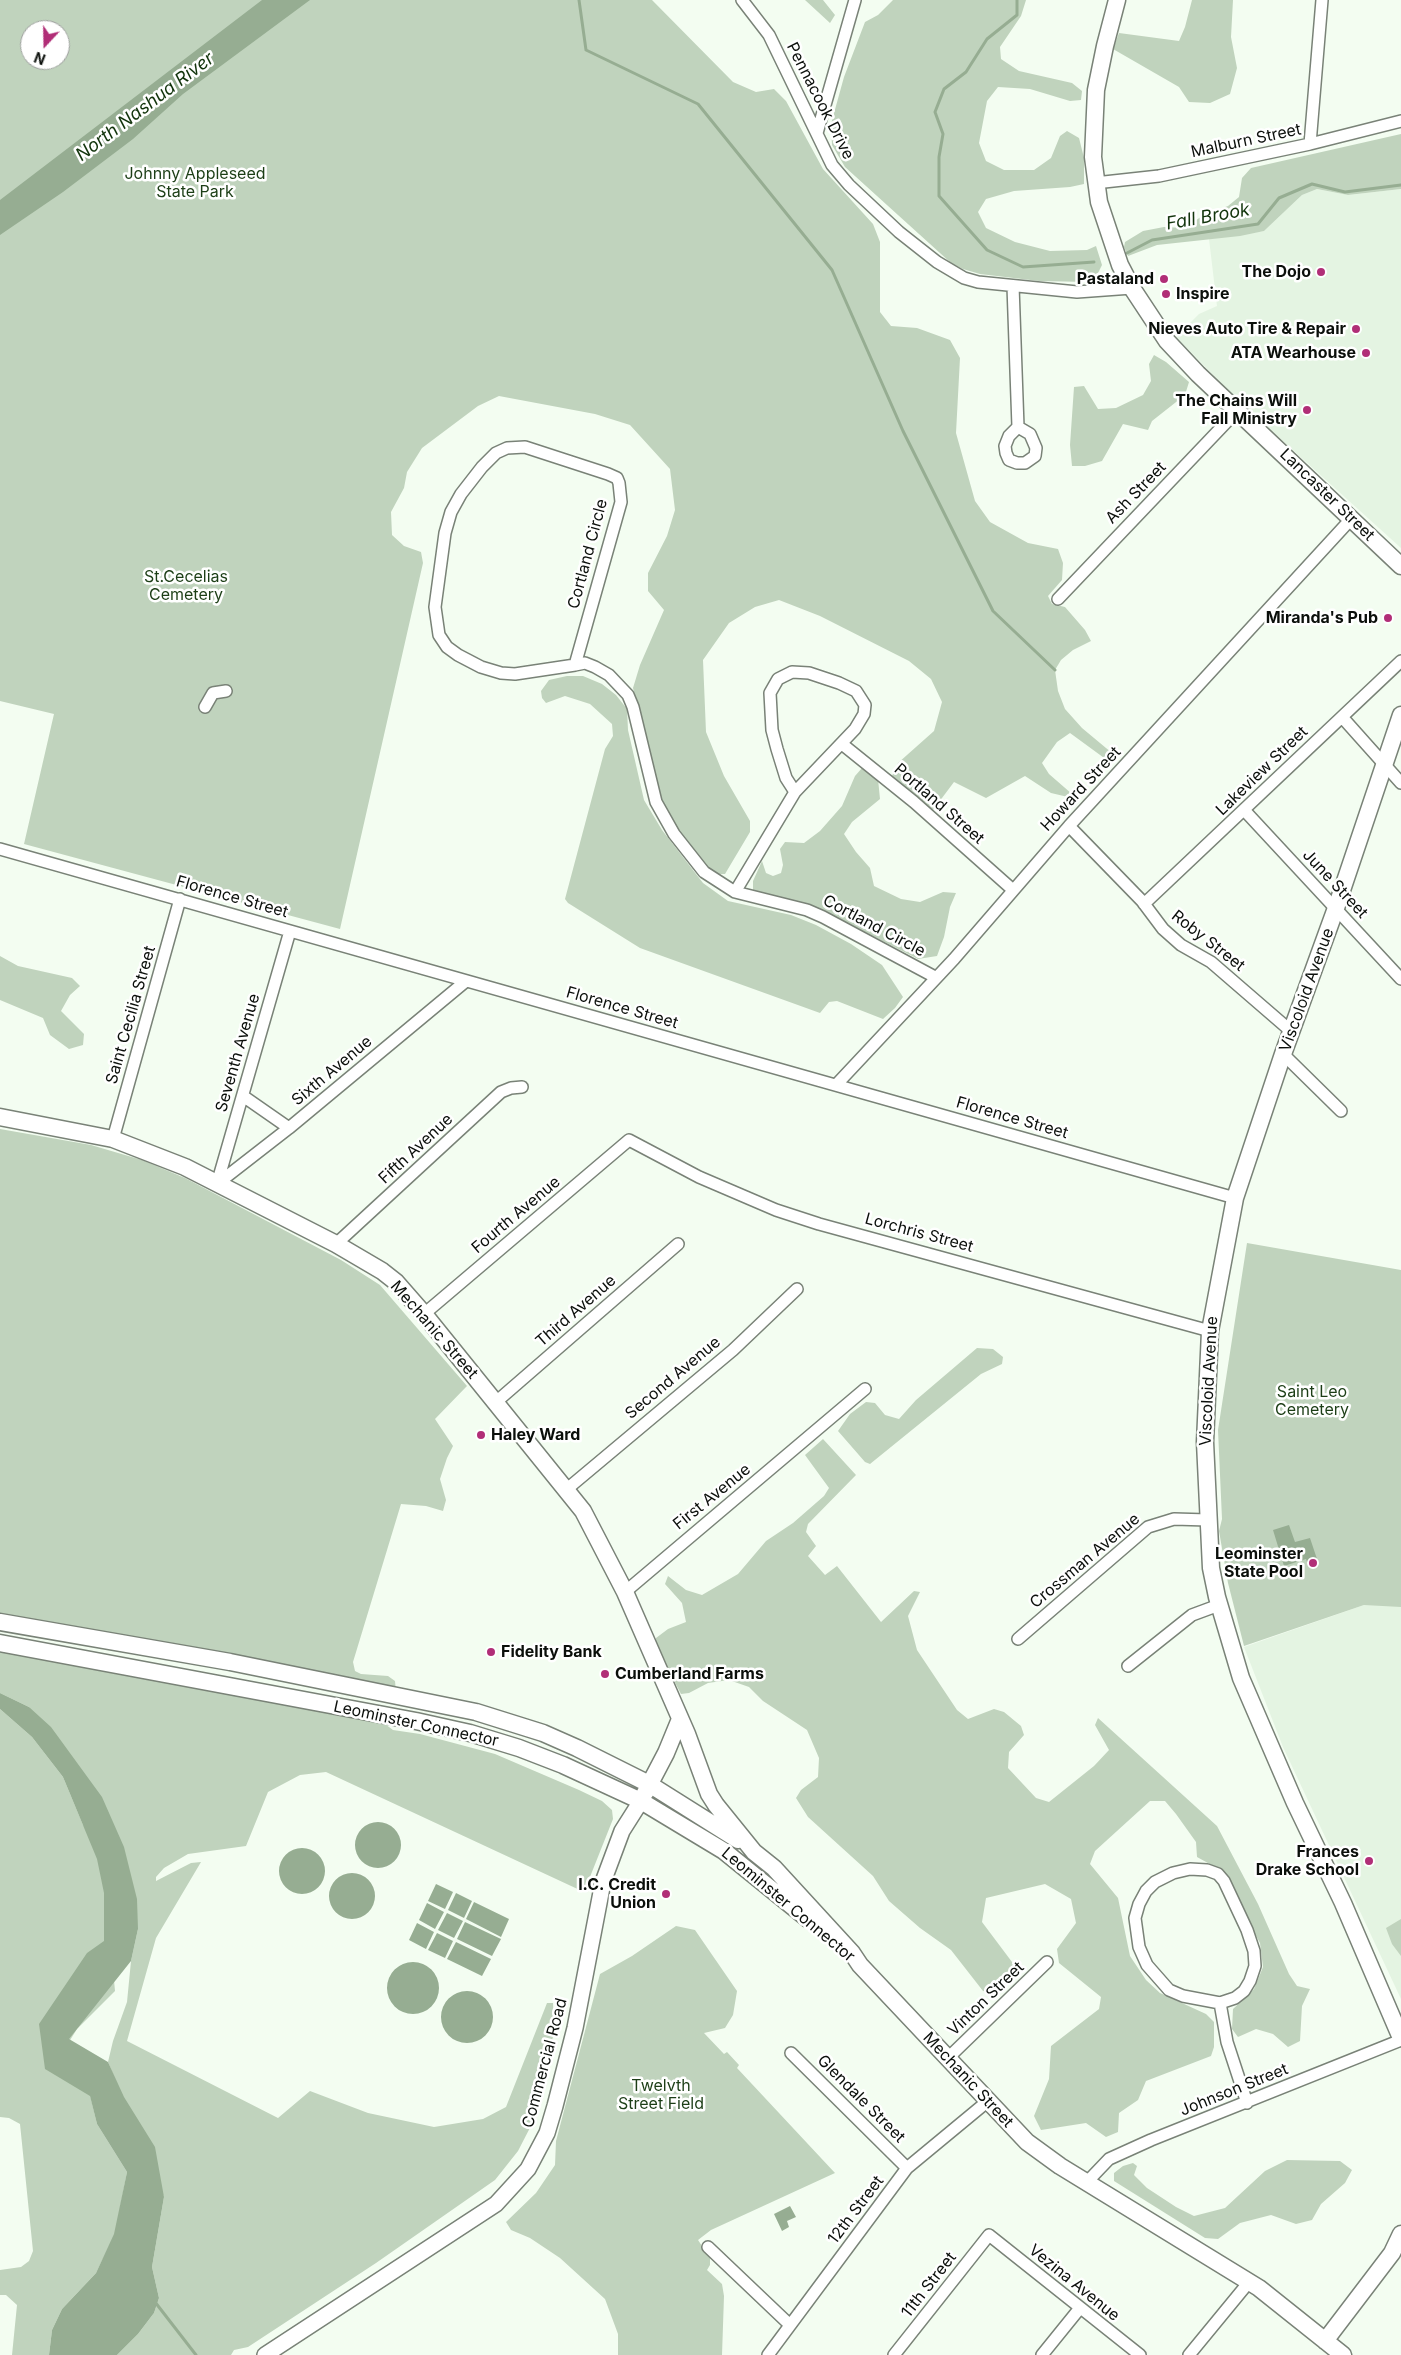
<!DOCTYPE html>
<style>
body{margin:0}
#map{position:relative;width:1401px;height:2355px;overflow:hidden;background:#f3fdf1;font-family:Inter,sans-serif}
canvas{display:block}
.north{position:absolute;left:20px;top:20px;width:50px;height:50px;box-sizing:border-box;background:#fff;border:1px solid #9d9f9d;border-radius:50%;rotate:201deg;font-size:14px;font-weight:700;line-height:20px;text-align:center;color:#0b0f0b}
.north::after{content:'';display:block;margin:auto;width:18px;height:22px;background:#b12e77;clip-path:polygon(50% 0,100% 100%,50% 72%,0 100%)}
</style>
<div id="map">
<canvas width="1401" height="2355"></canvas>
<div class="north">N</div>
</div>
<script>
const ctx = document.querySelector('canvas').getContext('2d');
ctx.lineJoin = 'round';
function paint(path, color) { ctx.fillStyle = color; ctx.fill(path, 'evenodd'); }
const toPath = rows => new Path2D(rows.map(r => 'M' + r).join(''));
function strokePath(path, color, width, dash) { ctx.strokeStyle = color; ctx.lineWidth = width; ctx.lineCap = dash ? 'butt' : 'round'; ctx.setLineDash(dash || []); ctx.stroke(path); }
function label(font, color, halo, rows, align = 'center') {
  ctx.font = font + ' Inter,sans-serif'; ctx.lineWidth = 5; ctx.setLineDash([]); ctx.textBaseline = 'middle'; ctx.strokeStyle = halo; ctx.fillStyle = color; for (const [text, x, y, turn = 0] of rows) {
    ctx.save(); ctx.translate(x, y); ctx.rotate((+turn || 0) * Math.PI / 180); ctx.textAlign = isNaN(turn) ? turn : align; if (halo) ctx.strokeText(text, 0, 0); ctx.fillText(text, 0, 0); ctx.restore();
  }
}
const built = toPath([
 [1317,189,1348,195,1401,189,1401,548,1242,404,1176,337,1199,314,1217,306,1209,239,1264,231,1302,195],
 [1401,1592,1401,1999,1283,1747,1244,1647]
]);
const green = toPath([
 [0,0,652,0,733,82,756,92,774,89,786,101,823,169,873,224,880,242,880,312,891,326,917,328,950,340,960,358,956,433,975,501,990,522,1028,543,1058,549,1063,563,1062,580,1048,596,1052,604,1065,607,1085,630,1091,641,1073,650,1061,660,1055,670,1058,691,1065,709,1082,728,1112,753,1111,763,1070,733,1057,742,1042,763,1049,774,1072,794,1068,797,1051,793,1025,776,986,798,954,782,933,810,892,776,898,763,934,731,942,702,931,679,909,661,820,616,779,600,755,607,729,623,703,660,706,732,724,776,750,821,750,832,725,874,717,874,708,868,675,827,663,806,633,688,640,665,664,610,648,591,648,573,667,536,675,510,670,469,630,425,595,414,499,396,478,406,422,448,407,472,404,488,391,512,392,535,404,546,421,552,423,563,340,929,24,844,54,714,0,701],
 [30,30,60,30,60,60,30,60],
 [805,0,823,0,835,15,830,23],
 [893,0,1026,0,1021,16,1000,47,1001,59,1019,71,1072,83,1082,91,1081,100,1070,101,1030,89,998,87,987,101,979,143,986,161,1004,170,1034,170,1051,158,1060,136,1067,131,1079,138,1084,158,1084,184,1070,187,1014,191,986,199,978,212,986,228,1015,242,1050,251,1087,250,1096,246,1102,265,1098,273,1089,282,1039,281,980,274,963,269,951,263,845,167,832,145,831,124,844,77,865,22,878,15],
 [1192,0,1233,0,1231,37,1237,68,1230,94,1210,103,1189,102,1179,87,1113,49,1119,33,1179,41,1185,27],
 [1401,134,1401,189,1348,195,1317,189,1302,195,1264,231,1240,236,1157,245,1128,256,1124,247,1125,242,1143,231,1164,227,1185,228,1202,216,1228,206,1239,197,1242,178,1251,168],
 [1154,355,1166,362,1189,382,1185,395,1152,421,1148,430,1123,424,1102,461,1085,466,1072,466,1070,445,1074,387,1084,386,1098,409,1116,408,1143,395,1151,381,1149,364],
 [567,676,583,676,602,684,616,695,627,709,628,730,644,800,662,830,703,883,728,901,791,915,816,925,851,944,882,965,903,997,895,1008,883,1019,837,1001,829,1002,820,1013,640,948,568,903,565,899,605,749,613,736,612,724,590,704,565,696,546,703,542,698,541,691,549,680],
 [862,768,878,779,880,799,852,822,844,834,856,852,870,868,874,886,901,899,920,902,943,892,956,893,950,907,944,937,937,956,918,959,820,909,753,893,753,881,762,861,766,873,773,876,781,873,783,865,780,849,785,842,804,843,820,831,842,806,855,776],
 [0,956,18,966,72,978,80,986,70,995,61,1011,84,1034,83,1045,69,1049,50,1035,43,1018,0,1000],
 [0,1129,91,1145,142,1160,185,1178,341,1260,380,1285,467,1386,435,1419,453,1446,447,1458,440,1479,446,1500,443,1511,426,1506,401,1504,353,1662,355,1671,361,1674,388,1676,395,1681,396,1691,0,1616],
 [1247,1243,1401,1270,1401,1607,1364,1605,1244,1646,1228,1583,1219,1531,1222,1519,1218,1430],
 [977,1348,993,1349,1003,1357,1002,1364,981,1374,870,1464,865,1462,838,1431,850,1414,866,1402,875,1403,885,1415,899,1419,916,1400],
 [823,1439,856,1475,808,1524,806,1532,816,1546,808,1556,825,1575,837,1566,881,1622,914,1591,920,1592,908,1616,917,1650,957,1710,968,1719,994,1709,1004,1712,1021,1726,1024,1735,1009,1752,1008,1768,1036,1798,1049,1802,1094,1766,1109,1750,1095,1725,1098,1718,1217,1826,1258,1904,1289,1974,1297,1986,1310,1989,1302,2006,1300,2041,1288,2047,1273,2034,1256,2029,1238,2037,1232,2029,1233,2009,1254,1989,1263,1967,1260,1943,1223,1876,1217,1868,1197,1857,1196,1842,1176,1814,1165,1801,1150,1801,1095,1851,1090,1864,1118,1898,1130,1956,1146,1980,1160,1993,1206,2014,1214,2022,1214,2047,1211,2056,1146,2081,1138,2100,1119,2113,1118,2132,1106,2137,1086,2123,1041,2130,1034,2116,1049,2079,1051,2046,1099,2009,1101,1997,1059,1963,1057,1949,1076,1923,1071,1899,1045,1884,986,1898,982,1922,1015,1966,1015,1979,995,1993,983,1991,951,1950,920,1928,889,1901,873,1876,808,1817,796,1798,801,1790,818,1777,819,1758,807,1730,763,1701,749,1687,729,1680,708,1683,689,1693,681,1694,656,1646,656,1638,668,1629,686,1622,682,1603,665,1584,668,1576,686,1590,702,1595,738,1574,766,1541,793,1523,824,1496,829,1488,805,1455],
 [0,1651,385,1724,393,1730,420,1734,495,1754,579,1790,602,1801,612,1810,613,1819,584,1892,326,1772,300,1775,268,1792,246,1846,188,1854,164,1868,156,1877,156,1881,191,1863,201,1862,156,1938,127,2041,278,2118,310,2091,368,2113,434,2127,483,2119,506,2107,547,2003,553,2003,554,2032,534,2120,518,2151,495,2180,376,2263,248,2347,234,2350,231,2355,117,2355,138,2334,154,2313,159,2298,152,2267,164,2197,108,2062,113,2041,127,2002,131,1961,138,1929,29,1707,0,1693],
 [0,1709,32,1737,63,1777,83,1825,102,1850,115,1991,77,2029,67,2045,90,2095,97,2124,127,2172,115,2234,96,2273,62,2309,52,2330,49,2355,12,2355,17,2305,6,2295,0,2295,0,2270,21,2267,29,2261,33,2251,20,2124,9,2118,0,2117],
 [1401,1919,1401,1956,1392,1944,1386,1928],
 [676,1926,695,1930,737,1991,733,2015,725,2028,704,2033,724,2054,727,2052,739,2065,737,2068,835,2173,711,2230,698,2240,710,2258,710,2265,707,2270,722,2284,724,2296,722,2355,618,2355,618,2334,605,2299,560,2258,530,2238,511,2230,506,2222,536,2193,555,2165,556,2141,600,1974,632,1956],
 [1287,2160,1340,2161,1352,2170,1345,2183,1321,2204,1312,2220,1296,2224,1271,2215,1240,2223,1218,2239,1205,2238,1114,2181,1114,2173,1123,2166,1133,2163,1137,2166,1134,2175,1147,2188,1176,2207,1194,2216,1225,2208,1265,2171]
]);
const water = toPath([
 [262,0,310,0,183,94,133,139,63,192,0,235,0,200],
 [1289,1525,1295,1542,1310,1538,1317,1559,1307,1562,1306,1559,1284,1566,1273,1530],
 [0,1693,29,1707,51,1727,102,1797,124,1847,137,1899,138,1929,131,1961,69,2039,108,2062,124,2097,155,2147,164,2197,152,2267,159,2298,154,2313,138,2334,117,2355,49,2355,52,2330,62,2309,96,2273,114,2234,127,2172,97,2124,90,2096,45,2069,39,2024,87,1953,104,1941,104,1893,97,1859,63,1777,32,1737,0,1709],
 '355 1845a23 23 0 1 1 46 0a23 23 0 1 1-46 0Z',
 '279 1871a23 23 0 1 1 46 0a23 23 0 1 1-46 0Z',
 '329 1896a23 23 0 1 1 46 0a23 23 0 1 1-46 0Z',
 [436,1884,453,1892,445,1909,428,1901],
 [456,1893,472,1901,464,1918,448,1910],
 [474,1902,509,1919,501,1937,466,1919],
 [427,1903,444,1912,435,1929,419,1920],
 [447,1913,463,1921,454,1938,438,1930],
 [465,1922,501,1939,492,1956,457,1939],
 [417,1923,434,1932,426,1949,409,1940],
 [437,1933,453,1941,445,1958,428,1950],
 [456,1942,491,1959,482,1976,447,1959],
 '387 1988a26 26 0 1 1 52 0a26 26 0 1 1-52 0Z',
 '441 2017a26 26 0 1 1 52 0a26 26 0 1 1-52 0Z',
 [790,2206,796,2217,787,2221,789,2227,782,2231,774,2214]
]);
const stream = toPath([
 [579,0,586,50,698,104,832,270,903,431,993,611,1055,670],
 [1017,0,1017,15,987,39,966,72,944,89,935,112,943,134,939,157,939,196,987,250,1023,267,1094,262],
 [1127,253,1152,240,1258,224,1279,198,1312,184,1345,192,1401,185],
 [155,2302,196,2355]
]);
const minor = toPath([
 [742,0,769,35,832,165,849,185,899,232,937,262,964,278,978,282,1077,292,1132,288],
 [817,133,855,0],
 [1310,144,1322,0],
 [1095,183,1159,176,1310,144,1401,121],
 [1013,286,1018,427,1009,436,1005,446,1006,453,1009,460,1017,463,1025,463,1035,456,1036,448,1030,434,1018,427],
 [1058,599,1238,410],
 [575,665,515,674,501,673,481,667,458,655,447,647,439,635,435,607,445,533,451,512,461,494,482,467,496,453,507,448,525,447,608,474,617,478,619,483,621,502,575,665,585,663,595,667,609,675,628,695,633,707,656,802,674,834,704,872,735,892,807,910,823,917,935,977],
 [205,707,213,693,226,691],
 [1342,717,1401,783],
 [842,744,914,802,1013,890],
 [1245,811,1401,979],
 [1069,826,1142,901,1163,929,1181,945,1211,962,1292,1032],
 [0,849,1235,1198],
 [735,892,795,792,786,778,777,749,772,730,770,693,778,679,792,672,809,673,839,683,856,691,865,705,864,714,855,729,795,792],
 [1144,904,1401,661],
 [1283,1054,1341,1111],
 [836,1085,954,959,1069,826,1352,518],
 [243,1096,289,1128],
 [113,1139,180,899],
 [217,1184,289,1128,466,981],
 [217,1184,290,931],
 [336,1244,501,1092,511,1088,522,1087],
 [424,1314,629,1140,699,1177,776,1210,819,1224,1210,1331],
 [496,1402,678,1244],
 [567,1489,733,1350,797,1289],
 [625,1592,865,1389],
 [1018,1639,1148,1527,1174,1519,1208,1520],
 [1128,1666,1192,1615,1219,1605],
 [1220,2003,1183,1996,1169,1990,1147,1965,1139,1947,1135,1918,1139,1904,1146,1891,1155,1882,1173,1873,1190,1869,1207,1870,1218,1874,1224,1881,1247,1930,1254,1951,1255,1966,1250,1981,1244,1991,1235,1998,1220,2003,1227,2042,1247,2103],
 [791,2053,907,2168],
 [948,2058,1047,1962],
 [1087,2182,1109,2159,1151,2140,1401,2040],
 [708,2247,790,2325],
 [768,2355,907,2168,988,2101],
 [894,2355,989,2235,1140,2355],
 [1042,2355,1080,2308],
 [1189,2355,1249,2282]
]);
const tertiary = toPath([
 [265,2355,496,2204,528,2169,547,2133,555,2106,575,2028,603,1882,622,1831,641,1801]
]);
const secondary = toPath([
 [1117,0,1105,46,1096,90,1093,157,1099,202,1120,265,1132,288,1167,341,1198,374,1401,566],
 [1401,715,1336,908,1283,1054,1235,1198,1210,1331,1205,1442,1211,1568,1217,1597,1241,1678,1295,1803,1343,1903,1401,2038],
 [0,1117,113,1139,185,1167,336,1244,382,1271,396,1282,424,1314,583,1511,625,1592,687,1734,709,1794,716,1805,754,1852,774,1868,852,1953,860,1965,1027,2142,1060,2166,1259,2288,1343,2355],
 [0,1622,230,1662,476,1712,543,1733,577,1748,649,1784,738,1840],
 [0,1643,416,1721,470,1733,519,1748,563,1765,641,1801,724,1851,808,1919],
 [645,1793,666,1753,680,1719],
 [1325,2341,1392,2253,1401,2234]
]);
const markers = [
 [1321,272,5,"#b12e77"],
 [1164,279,5,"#b12e77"],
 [1166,294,5,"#b12e77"],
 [1356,329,5,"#b12e77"],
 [1366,353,5,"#b12e77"],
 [1307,410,5,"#b12e77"],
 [1388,618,5,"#b12e77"],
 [481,1435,5,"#b12e77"],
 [1313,1563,5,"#b12e77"],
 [491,1652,5,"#b12e77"],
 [605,1674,5,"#b12e77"],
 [1369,1861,5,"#b12e77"],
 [666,1894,5,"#b12e77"]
];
const streetNames = [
 ["Pennacook Drive",820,101,63],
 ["Malburn Street",1246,141,-12],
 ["Ash Street",1136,493,-46],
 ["Lancaster Street",1327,495,44],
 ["Cortland Circle",588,554,-75],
 ["Lakeview Street",1262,771,-44],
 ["Howard Street",1081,789,-47],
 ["Portland Street",939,804,41],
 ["June Street",1335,884,47],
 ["Florence Street",232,897,16],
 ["Cortland Circle",874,926,28],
 ["Roby Street",1208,941,38],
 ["Viscoloid Avenue",1307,990,-70],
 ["Florence Street",622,1008,16],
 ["Saint Cecilia Street",131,1015,-74],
 ["Seventh Avenue",238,1053,-74],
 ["Sixth Avenue",332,1071,-40],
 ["Florence Street",1012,1118,16],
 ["Fifth Avenue",416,1149,-43],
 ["Fourth Avenue",516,1215,-40],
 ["Lorchris Street",919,1233,15],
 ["Third Avenue",576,1311,-41],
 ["Mechanic Street",434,1330,49],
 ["Second Avenue",673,1378,-40],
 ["Viscoloid Avenue",1209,1381,-87],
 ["First Avenue",712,1497,-39],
 ["Crossman Avenue",1085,1561,-40],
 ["Leominster Connector",416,1724,12],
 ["Leominster Connector",788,1905,40],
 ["Vinton Street",986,1999,-44],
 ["Commercial Road",545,2063,-75],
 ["Mechanic Street",968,2080,47],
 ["Johnson Street",1234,2090,-22],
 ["Glendale Street",861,2099,45],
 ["12th Street",856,2210,-53],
 ["Vezina Avenue",1074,2283,39],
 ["11th Street",929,2285,-52]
];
const parkNames = [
 ["Johnny Appleseed",195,174],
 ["State Park",195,192],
 ["St.Cecelias",186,577],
 ["Cemetery",186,595],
 ["Saint Leo",1312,1392],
 ["Cemetery",1312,1410],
 ["Twelvth",661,2086],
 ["Street Field",661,2104]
];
const poiNames = [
 ["The Dojo",1311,272],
 ["Pastaland",1154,279],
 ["Inspire",1176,294,"left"],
 ["Nieves Auto Tire & Repair",1346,329],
 ["ATA Wearhouse",1356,353],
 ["The Chains Will",1297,401],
 ["Fall Ministry",1297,419],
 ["Miranda's Pub",1378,618],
 ["Haley Ward",491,1435,"left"],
 ["Leominster",1303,1554],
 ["State Pool",1303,1572],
 ["Fidelity Bank",501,1652,"left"],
 ["Cumberland Farms",615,1674,"left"],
 ["Frances",1359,1852],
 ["Drake School",1359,1870],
 ["I.C. Credit",656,1885],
 ["Union",656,1903]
];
const waterNames = [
 ["North Nashua River",145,107,-37],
 ["Fall Brook",1208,217,-10]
];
paint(built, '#e4f4e2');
paint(green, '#c0d3bd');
paint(water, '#96ad92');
strokePath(stream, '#96ad92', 3);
strokePath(minor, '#798277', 14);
strokePath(tertiary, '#798277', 18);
strokePath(secondary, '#798277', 19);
strokePath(minor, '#fff', 11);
strokePath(tertiary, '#fff', 15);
strokePath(secondary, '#fff', 16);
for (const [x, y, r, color] of markers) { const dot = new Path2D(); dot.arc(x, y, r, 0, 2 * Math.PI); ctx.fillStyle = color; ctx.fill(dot); strokePath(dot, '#fff', 2); }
label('16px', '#0b0f0b', '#fff', streetNames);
label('16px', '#1c3e16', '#fff', parkNames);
label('bold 16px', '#0b0f0b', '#fff', poiNames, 'right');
label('italic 18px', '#12340c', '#fff', waterNames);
</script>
